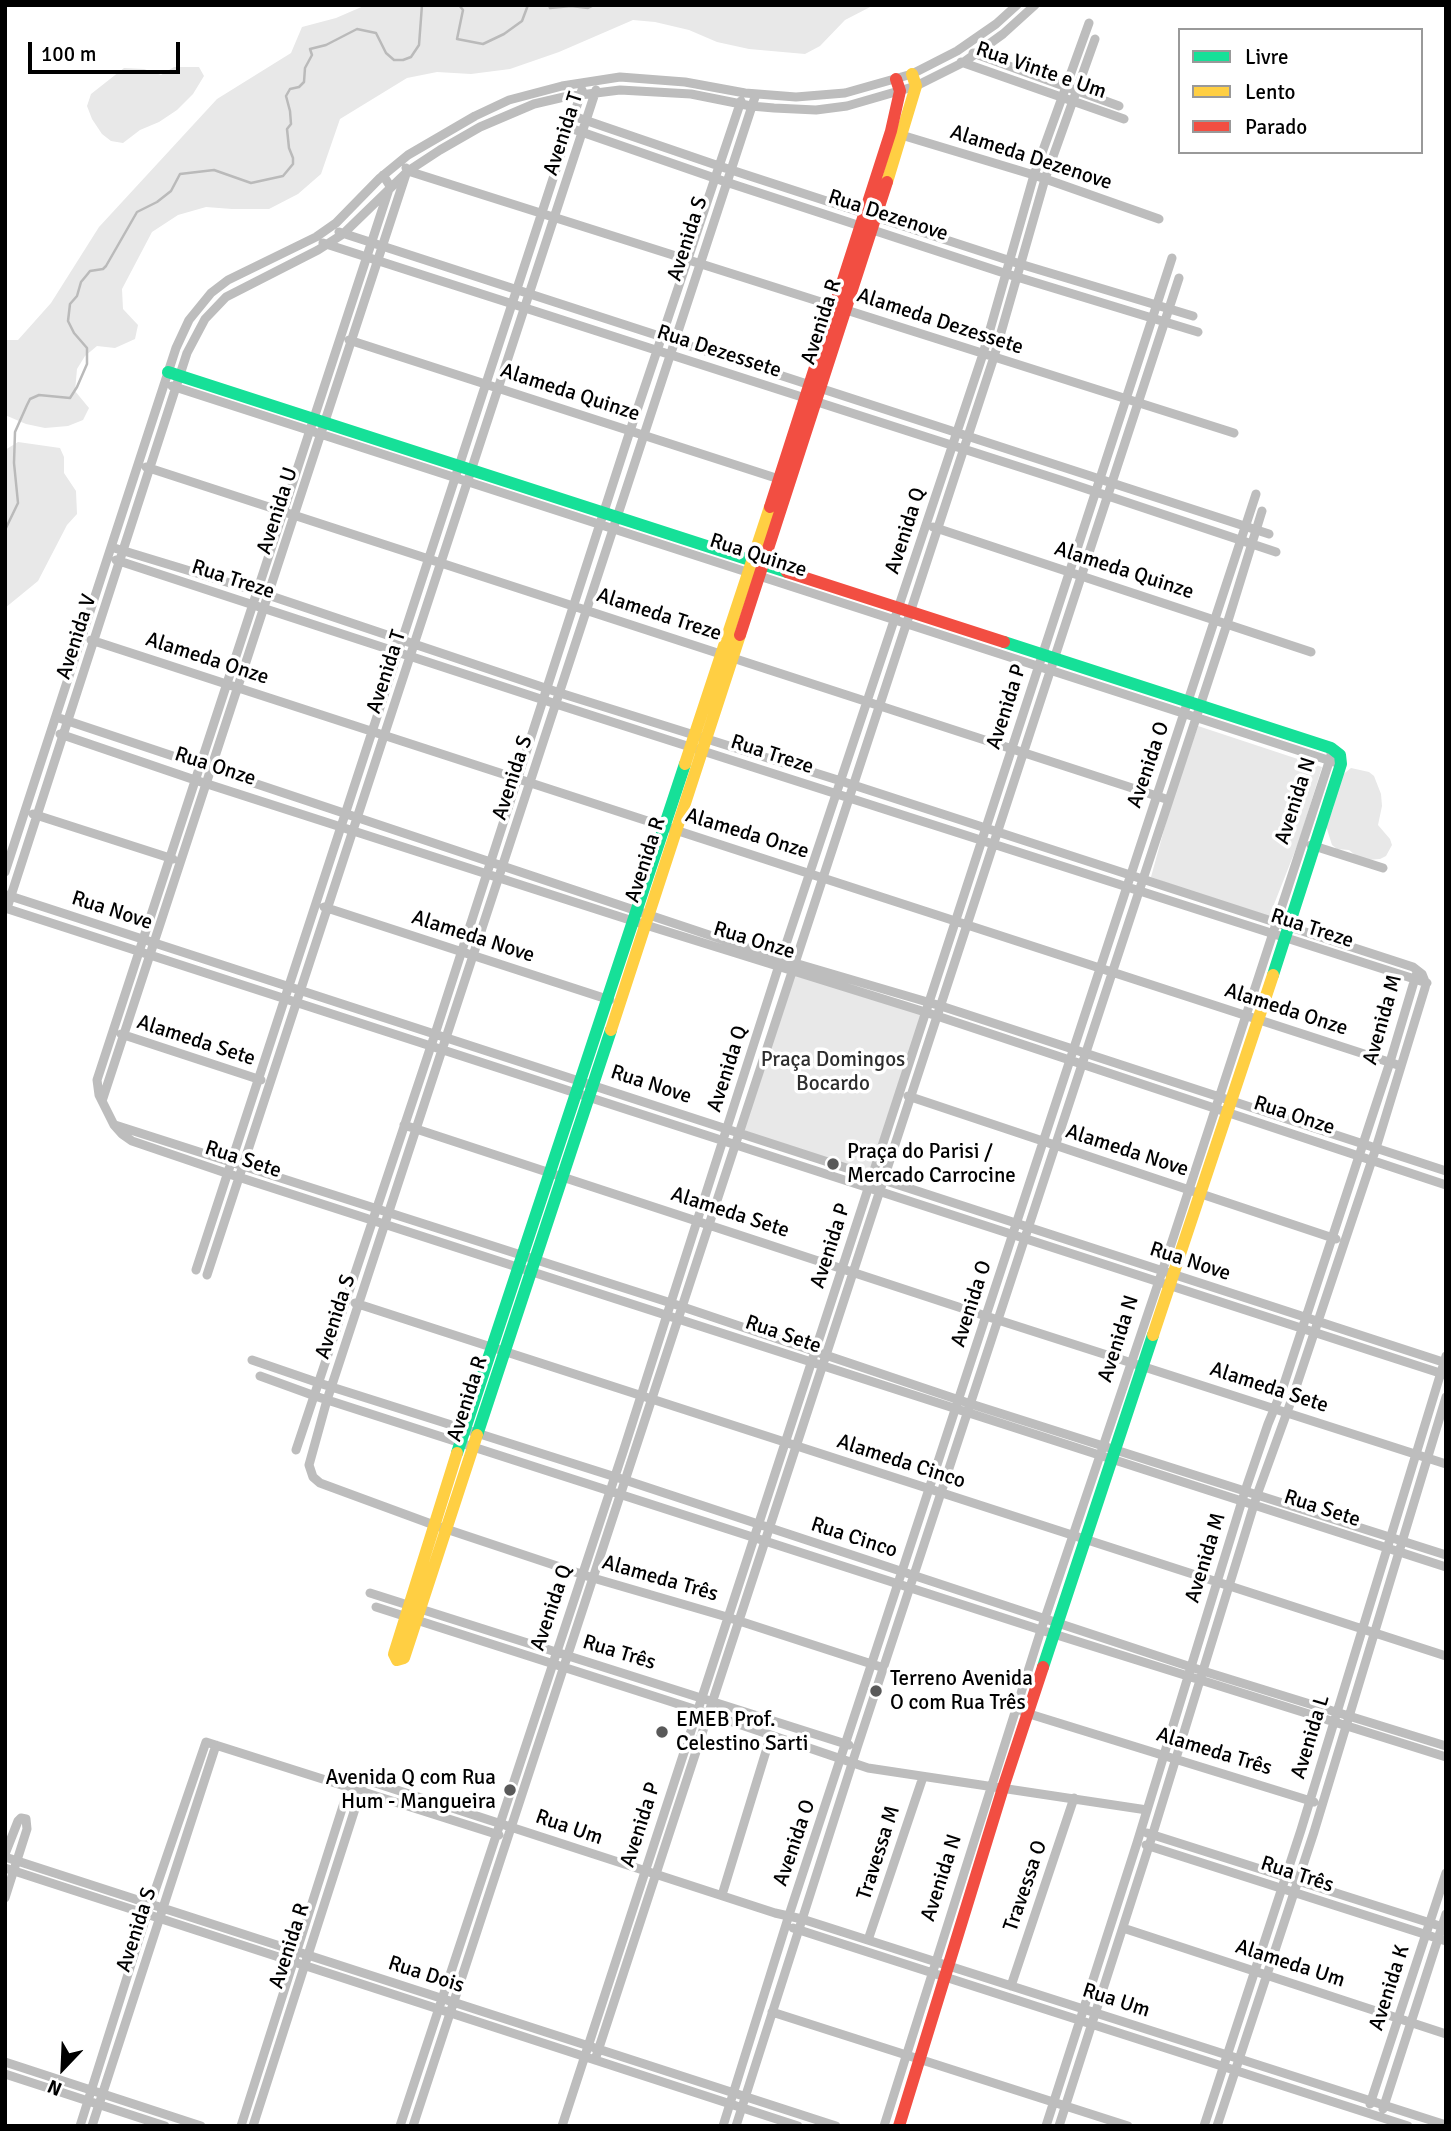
<!DOCTYPE html>
<meta charset="utf-8">
<style>
body{margin:0}
#map{position:relative;width:1451px;height:2131px;overflow:hidden;background:#fff;font-family:Signika,sans-serif}
canvas{display:block}
.frame{position:absolute;inset:0;border:7px solid #000;pointer-events:none}
.legend{position:absolute;left:1178px;top:28px;width:245px;height:126px;box-sizing:border-box;background:#fff;border:2px solid #999;margin:0;padding:9px 12px;list-style:none;font-size:21px;color:#000}
.legend li{display:flex;align-items:center;gap:14px;height:35px}
.legend b{width:35px;border:2px solid #999}
.north{position:absolute;left:28px;top:2033px;width:70px;height:70px;-webkit-text-stroke:5px #fff;paint-order:stroke;rotate:203deg;font-size:19px;font-weight:700;line-height:28px;text-align:center;color:#000}
.north::after{content:'';display:block;margin:auto;width:24px;height:32px;background:#000;clip-path:polygon(50% 0,100% 100%,50% 72%,0 100%)}
.scale{position:absolute;left:28px;top:42px;width:152px;height:32px;box-sizing:border-box;border:4px solid #000;border-top:0;padding-left:9px;font-size:21px;line-height:24px;white-space:nowrap;color:#000;-webkit-text-stroke:5px #fff;paint-order:stroke}
</style>
<div id="map">
<canvas width="1451" height="2131"></canvas>
<div class="frame"></div>
<ul class="legend">
<li><b style="height:9px;background:#16e098"></b>Livre</li>
<li><b style="height:9px;background:#ffcf43"></b>Lento</li>
<li><b style="height:9px;background:#f24e42"></b>Parado</li>
</ul>
<div class="north">N</div>
<div class="scale">100 m</div>
</div>
<script>
const ctx = document.querySelector('canvas').getContext('2d');
ctx.lineJoin = 'round';
function paint(path, color) { ctx.fillStyle = color; ctx.fill(path, 'evenodd'); }
const toPath = rows => new Path2D(rows.map(r => 'M' + r).join(''));
function strokePath(path, color, width, dash) { ctx.strokeStyle = color; ctx.lineWidth = width; ctx.lineCap = dash ? 'butt' : 'round'; ctx.setLineDash(dash || []); ctx.stroke(path); }
function label(font, color, halo, rows, align = 'center') {
  ctx.font = font + ' Signika,sans-serif'; ctx.lineWidth = 7; ctx.setLineDash([]); ctx.textBaseline = 'middle'; ctx.strokeStyle = halo; ctx.fillStyle = color; for (const [text, x, y, turn = 0] of rows) {
    ctx.save(); ctx.translate(x, y); ctx.rotate((+turn || 0) * Math.PI / 180); ctx.textAlign = isNaN(turn) ? turn : align; if (halo) ctx.strokeText(text, 0, 0); ctx.fillText(text, 0, 0); ctx.restore();
  }
}
const green = toPath([
 [366,5,874,5,845,20,820,46,805,54,749,49,717,42,689,30,655,22,633,20,559,52,510,69,471,74,437,72,407,78,340,119,321,174,298,194,269,209,232,209,206,207,178,215,152,232,122,289,123,309,138,325,135,339,115,348,97,346,85,356,77,369,75,391,89,408,83,420,68,426,45,428,26,424,5,415,5,340,18,340,51,303,99,227,217,99,291,53,302,27,336,18],
 [174,67,199,67,204,76,193,94,177,110,159,122,140,130,123,143,111,141,102,134,92,119,87,106,91,94,124,68,144,69,161,75],
 [18,442,60,448,64,457,64,473,76,491,77,514,67,525,38,581,5,608,5,450],
 [1198,726,1322,767,1299,841,1269,917,1210,899,1151,877,1170,808],
 [1351,768,1369,772,1374,776,1381,794,1382,806,1378,825,1390,839,1392,845,1386,856,1380,859,1367,860,1360,859,1349,850,1337,849,1332,845,1326,826,1333,809,1341,776],
 [793,974,924,1013,872,1174,741,1131]
]);
const stream = toPath([
 [459,5,463,10,457,39,483,44,504,34,522,21,528,5],
 [549,5,550,8,571,6,588,8,594,5],
 [5,530,18,503,14,463,15,432,27,405,30,399,39,395,70,398,77,387,87,364,87,348,74,333,68,321,70,304,77,296,81,282,86,276,90,271,103,269,106,266,137,212,157,202,171,191,180,174,214,170,251,183,283,176,293,164,293,158,289,148,287,129,291,124,290,111,286,96,290,89,299,87,304,82,305,68,312,55,310,49,326,45,357,29,376,33,386,53,394,60,403,60,411,57,419,45,422,5],
 [5,565,5,576]
]);
const street = toPath([
 [973,53,1119,106],
 [961,62,1124,119],
 [756,94,327,1400,309,1465,313,1477,320,1483,434,1525,593,1578,727,1617,884,1668],
 [573,116,719,166,1020,264,1193,316],
 [570,128,726,182,1004,273,1198,332],
 [898,134,1034,175,1159,219],
 [406,168,408,171,1234,433],
 [383,175,390,186,97,1080,99,1095,114,1125,122,1134,132,1141,226,1173,1446,1567],
 [339,232,1269,534],
 [323,243,1060,480,1276,552],
 [349,340,782,480],
 [172,386,1334,762],
 [146,467,1169,800],
 [933,527,1311,652],
 [111,547,256,591,560,693,841,781,1413,967,1422,974,1426,984,1425,988,1376,1148,1294,1393,1257,1495,1149,1846,1059,2126],
 [116,560,556,704,1427,983],
 [91,640,1401,1066],
 [56,717,781,959,941,1006,1446,1171],
 [60,734,195,780,633,921,925,1012,1446,1185],
 [33,814,173,859],
 [1311,845,1383,868],
 [5,872,176,348,189,320,211,293,228,280,316,237,336,223,380,178,408,155,475,116,509,100,562,86,620,77,685,82,745,93,796,97,845,93,912,74,957,51,996,24,1017,5],
 [7,895,1446,1363],
 [324,907,610,1000],
 [5,908,1446,1375],
 [7,908,187,353,205,319,226,297,318,250,343,234,408,171,440,150,480,127,534,104,564,97,620,90,691,94,751,106,774,108,816,110,847,106,916,86,964,62,1003,34,1035,5],
 [121,1034,261,1080],
 [908,1096,1336,1239],
 [102,1101,407,171],
 [115,1125,671,1303,971,1404,1446,1555],
 [404,1125,998,1320,1446,1464],
 [196,1270,582,90],
 [207,1275,596,90],
 [355,1303,1446,1656],
 [252,1360,319,1383,625,1480,1203,1671,1446,1746],
 [260,1376,315,1396,1041,1630,1446,1757],
 [296,1450,435,1034,630,431,741,101],
 [370,1593,849,1745],
 [376,1607,697,1710,868,1768,1147,1810],
 [1023,1712,1314,1802],
 [1147,1833,1446,1928],
 [1146,1845,1446,1941],
 [5,1854,18,1821,21,1818,26,1819,27,1829,5,1898],
 [5,1857,836,2126],
 [5,1868,798,2126],
 [722,1895,771,1735],
 [793,1928,1408,2126],
 [1123,1928,1446,2034],
 [868,1940,923,1777],
 [1011,1986,1074,1798],
 [772,2012,1128,2126],
 [595,2060,1179,278],
 [5,2062,201,2126],
 [5,2074,165,2126],
 [1370,2104,1446,1873],
 [1383,2109,1446,1914],
 [80,2126,147,1914,206,1742,499,1835],
 [92,2126,216,1745],
 [241,2126,349,1787,352,1781,360,1778,775,1913,802,1919,1446,2125],
 [253,2126,362,1787],
 [400,2126,624,1449,781,959,983,354,1034,175,1089,23],
 [413,2126,994,357,1045,179,1095,39],
 [562,2126,1172,258],
 [723,2126,789,1915,1256,494],
 [736,2126,857,1748,1227,624,1262,511],
 [884,2126,1041,1630,1162,1272,1331,756,1331,748],
 [1046,2126,1137,1843,1245,1491,1268,1424,1282,1390,1390,1062,1416,975],
 [1204,2126,1301,1830,1446,1356],
 [1217,2126,1314,1832,1446,1397]
]);
const fast = toPath([
 [168,372,787,572],
 [1004,642,1331,748,1340,755,1341,764,1273,975],
 [477,1435,611,1030],
 [457,1453,685,764],
 [1043,1667,1153,1335]
]);
const slow = toPath([
 [887,182,916,86,912,74],
 [685,764,770,507],
 [611,1030,740,635],
 [1153,1335,1273,975],
 [457,1453,394,1654,397,1660,404,1658,477,1435]
]);
const jam = toPath([
 [770,507,891,131,900,91,896,79],
 [787,572,1004,642],
 [740,635,887,182],
 [899,2126,1003,1788,1043,1667]
]);
const markers = [
 [833,1164,7,"#595959"],
 [876,1691,7,"#595959"],
 [662,1732,7,"#595959"],
 [510,1790,7,"#595959"]
];
const streetNames = [
 ["Rua Vinte e Um",1041,71,19],
 ["Avenida T",564,134,-72],
 ["Alameda Dezenove",1031,158,18],
 ["Rua Dezenove",888,216,18],
 ["Avenida S",688,239,-72],
 ["Avenida R",822,322,-72],
 ["Alameda Dezessete",940,322,18],
 ["Rua Dezessete",719,352,18],
 ["Alameda Quinze",570,393,18],
 ["Avenida U",278,511,-72],
 ["Avenida Q",906,531,-72],
 ["Rua Quinze",758,556,18],
 ["Alameda Quinze",1124,571,18],
 ["Rua Treze",233,580,18],
 ["Alameda Treze",659,615,18],
 ["Avenida V",77,637,-72],
 ["Alameda Onze",207,659,18],
 ["Avenida T",387,672,-72],
 ["Avenida P",1007,707,-72],
 ["Rua Treze",772,755,18],
 ["Avenida O",1149,765,-71],
 ["Rua Onze",215,767,18],
 ["Avenida S",513,778,-72],
 ["Avenida N",1296,801,-72],
 ["Alameda Onze",747,834,17],
 ["Avenida R",646,860,-72],
 ["Rua Nove",112,911,18],
 ["Rua Treze",1312,929,18],
 ["Alameda Nove",473,937,18],
 ["Rua Onze",754,941,17],
 ["Alameda Onze",1286,1010,18],
 ["Avenida M",1383,1020,-74],
 ["Alameda Sete",196,1041,18],
 ["Avenida Q",728,1069,-72],
 ["Rua Nove",651,1085,18],
 ["Rua Onze",1294,1116,18],
 ["Alameda Nove",1127,1151,18],
 ["Rua Sete",243,1160,18],
 ["Alameda Sete",730,1213,18],
 ["Avenida P",831,1246,-72],
 ["Rua Nove",1190,1262,18],
 ["Avenida O",972,1304,-72],
 ["Avenida S",336,1317,-72],
 ["Rua Sete",783,1335,19],
 ["Avenida N",1119,1339,-72],
 ["Alameda Sete",1269,1388,18],
 ["Avenida R",468,1399,-72],
 ["Alameda Cinco",901,1462,18],
 ["Rua Sete",1322,1509,18],
 ["Rua Cinco",854,1538,18],
 ["Avenida M",1206,1558,-73],
 ["Alameda Três",660,1579,16],
 ["Avenida Q",552,1608,-71],
 ["Rua Três",619,1653,17],
 ["Avenida L",1311,1737,-73],
 ["Alameda Três",1214,1752,17],
 ["Avenida P",641,1825,-72],
 ["Rua Um",569,1828,19],
 ["Avenida O",795,1843,-71],
 ["Travessa M",879,1853,-72],
 ["Rua Três",1297,1875,18],
 ["Avenida N",942,1878,-72],
 ["Travessa O",1026,1886,-71],
 ["Avenida S",137,1930,-72],
 ["Avenida R",290,1946,-72],
 ["Alameda Um",1290,1964,18],
 ["Rua Dois",426,1975,18],
 ["Avenida K",1390,1988,-72],
 ["Rua Um",1116,2001,18]
];
const parkNames = [
 ["Praça Domingos",833,1060],
 ["Bocardo",833,1084]
];
const poiNames = [
 ["Praça do Parisi /",847,1152],
 ["Mercado Carrocine",847,1176],
 ["Terreno Avenida",890,1679],
 ["O com Rua Três",890,1703],
 ["EMEB Prof.",676,1720],
 ["Celestino Sarti",676,1744],
 ["Avenida Q com Rua",496,1778,"right"],
 ["Hum - Mangueira",496,1802,"right"]
];
paint(green, '#e8e8e8');
strokePath(stream, '#bababa', 2.5);
strokePath(street, '#bdbdbd', 9);
strokePath(fast, '#16e098', 12);
strokePath(slow, '#ffcf43', 12);
strokePath(jam, '#f24e42', 12);
for (const [x, y, r, color] of markers) { const dot = new Path2D(); dot.arc(x, y, r, 0, 2 * Math.PI); ctx.fillStyle = color; ctx.fill(dot); strokePath(dot, '#fff', 2.5); }
label('21px', '#000', '#fff', streetNames);
label('21px', '#2d2d2d', '#fff', parkNames);
label('21px', '#000', '#fff', poiNames, 'left');
</script>
